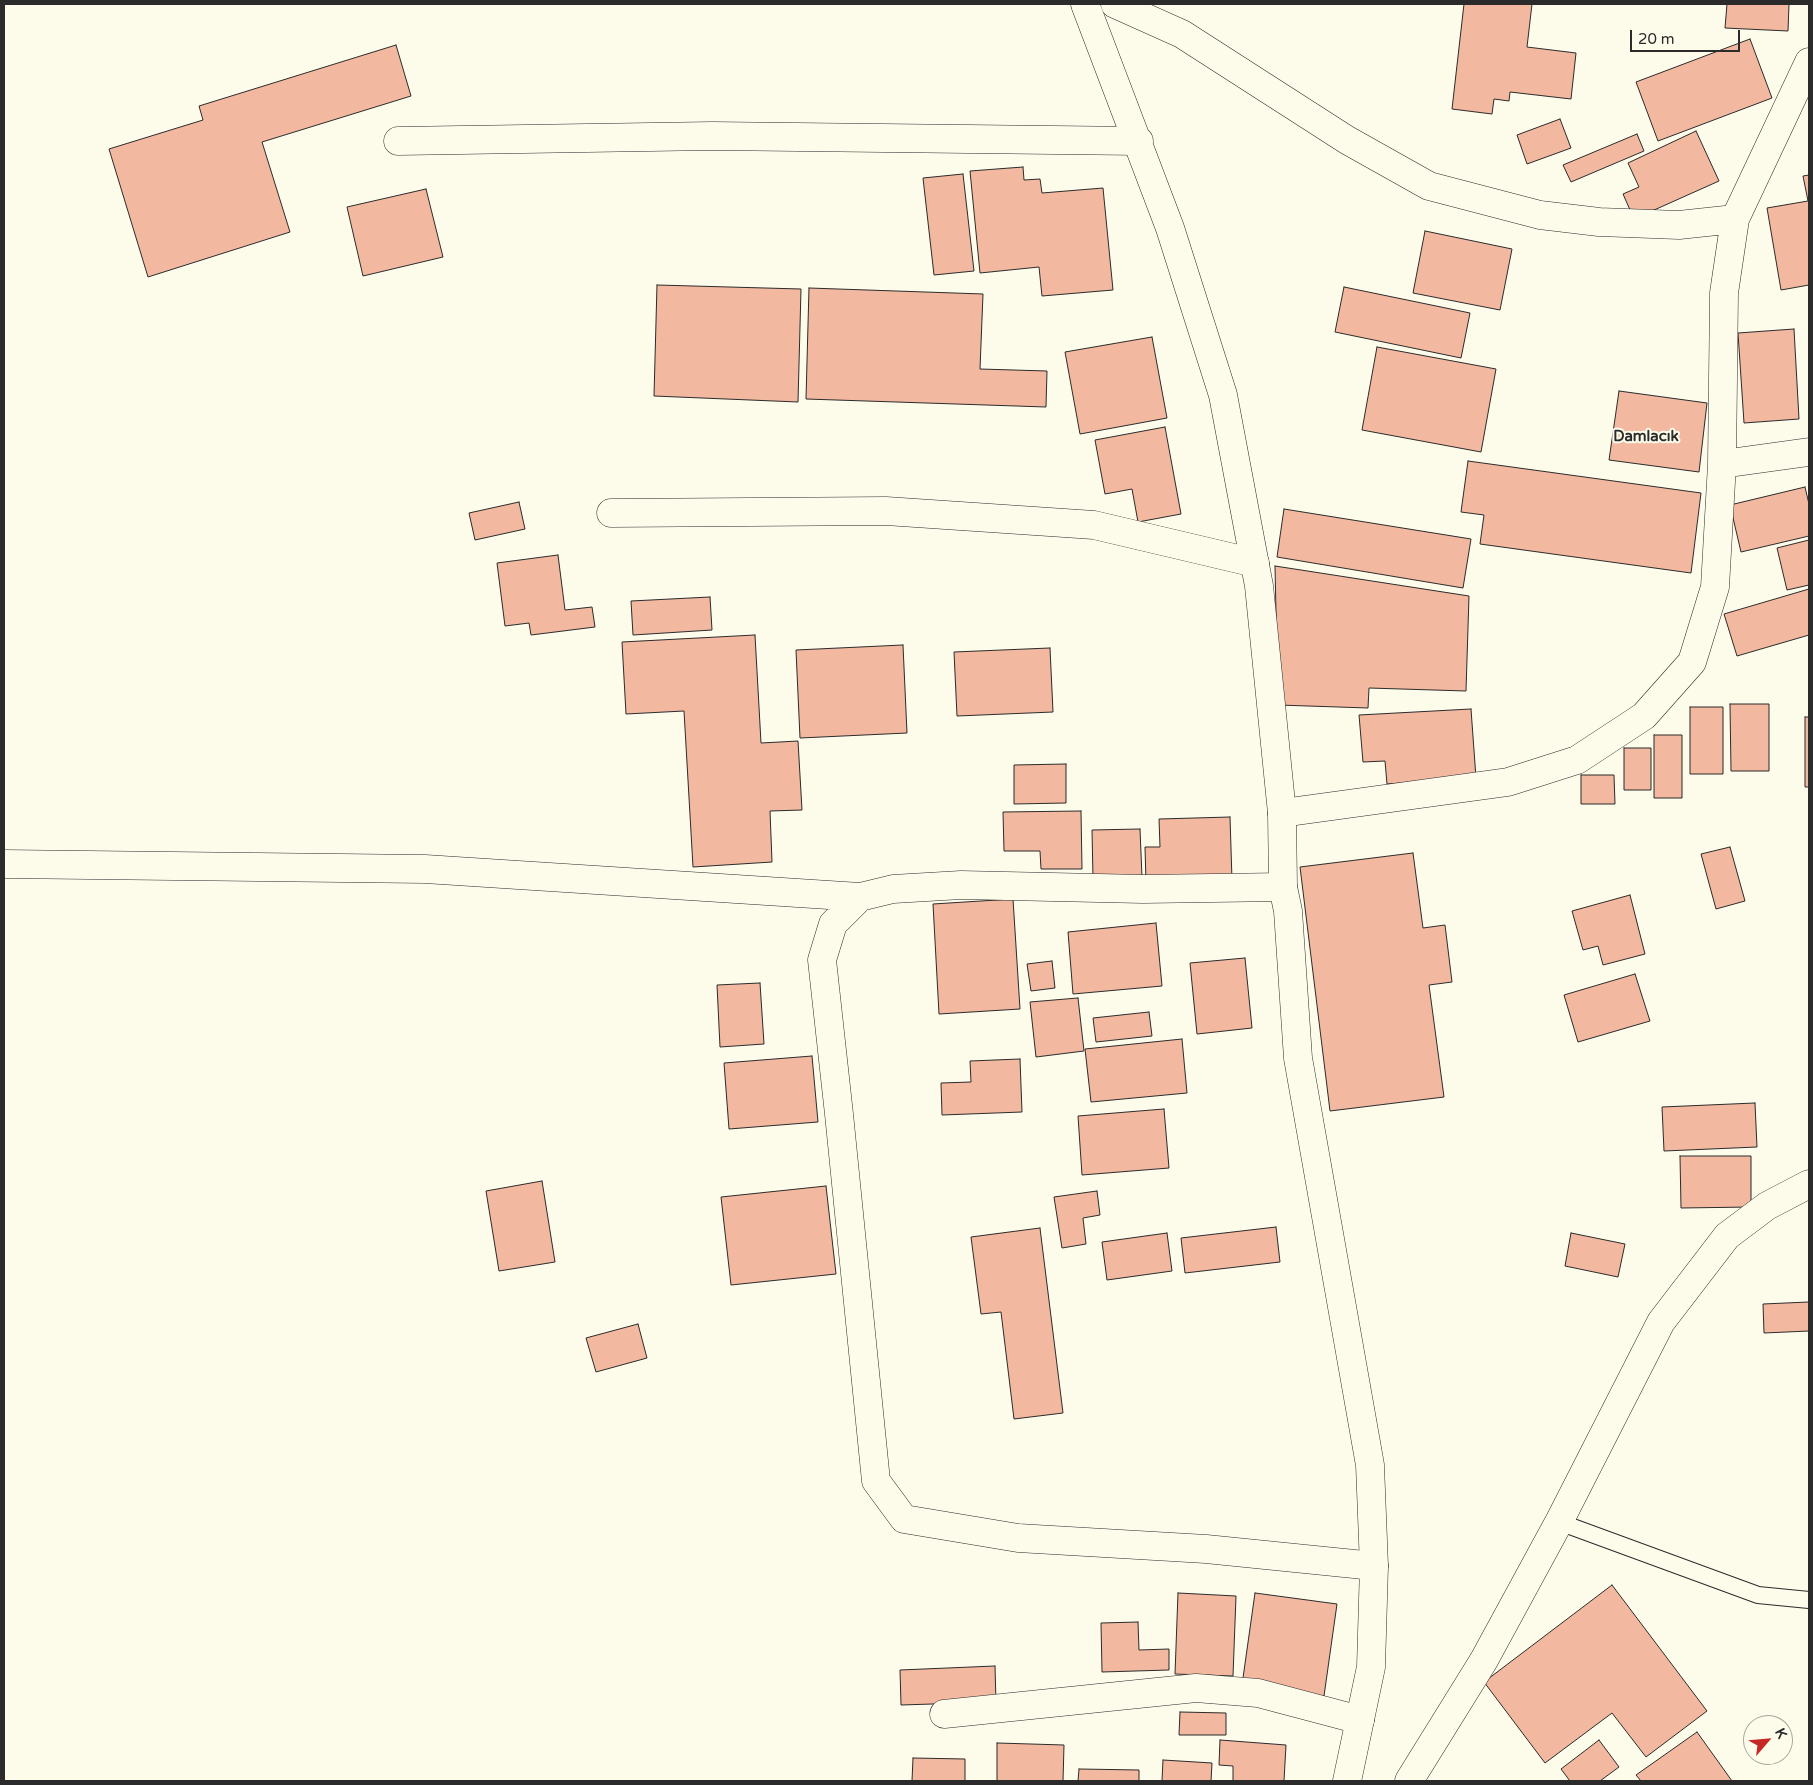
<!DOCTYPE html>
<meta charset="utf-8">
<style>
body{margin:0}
#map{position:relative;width:1813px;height:1785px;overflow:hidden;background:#fdfbea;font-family:"Varela Round",sans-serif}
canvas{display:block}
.frame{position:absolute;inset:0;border:5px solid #2b2b2b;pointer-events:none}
.north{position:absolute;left:1743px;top:1715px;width:50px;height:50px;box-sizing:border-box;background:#fdfbea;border:1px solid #a9a89e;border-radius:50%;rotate:63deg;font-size:14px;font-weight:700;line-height:20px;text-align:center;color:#2b2b2b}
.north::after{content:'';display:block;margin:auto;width:18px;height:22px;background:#c62828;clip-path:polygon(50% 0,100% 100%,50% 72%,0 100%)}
.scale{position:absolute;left:1630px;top:30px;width:110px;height:22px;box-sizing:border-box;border:2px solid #2b2b2b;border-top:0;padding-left:6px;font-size:15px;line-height:18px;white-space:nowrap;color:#2b2b2b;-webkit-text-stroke:4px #fdfbea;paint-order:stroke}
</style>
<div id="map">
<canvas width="1813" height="1785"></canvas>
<div class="frame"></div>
<div class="north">K</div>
<div class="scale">20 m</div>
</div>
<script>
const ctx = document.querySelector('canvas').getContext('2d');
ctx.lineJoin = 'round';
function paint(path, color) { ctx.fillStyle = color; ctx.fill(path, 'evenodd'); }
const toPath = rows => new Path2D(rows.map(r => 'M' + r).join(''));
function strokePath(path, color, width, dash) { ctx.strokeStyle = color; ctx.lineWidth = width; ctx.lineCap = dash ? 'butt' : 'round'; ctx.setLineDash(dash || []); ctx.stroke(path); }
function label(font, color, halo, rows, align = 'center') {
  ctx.font = font + ' "Varela Round",sans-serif'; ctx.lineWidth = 4; ctx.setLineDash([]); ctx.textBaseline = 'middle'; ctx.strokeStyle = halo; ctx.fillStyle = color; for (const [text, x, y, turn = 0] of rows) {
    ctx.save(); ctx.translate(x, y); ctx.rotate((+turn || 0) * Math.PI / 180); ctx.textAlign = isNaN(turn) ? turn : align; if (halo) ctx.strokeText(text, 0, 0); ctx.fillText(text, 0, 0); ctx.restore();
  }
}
const building = toPath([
 [1464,4,1532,4,1527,47,1576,53,1571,99,1510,92,1509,101,1494,99,1492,114,1452,109,1464,4],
 [1727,4,1789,4,1788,31,1725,28,1727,4],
 [1750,39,1772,98,1658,141,1636,82,1750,39],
 [396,45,411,96,262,142,290,232,148,277,109,149,203,120,199,106,396,45],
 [1560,119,1571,148,1527,164,1517,135,1560,119],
 [1696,131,1719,181,1634,219,1623,194,1639,187,1628,163,1696,131],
 [1637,134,1644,151,1571,182,1563,165,1637,134],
 [1023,167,1024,180,1040,179,1042,193,1103,188,1113,290,1042,296,1039,267,980,273,970,171,1023,167],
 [963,174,974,271,934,275,923,178,963,174],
 [1809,175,1809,285,1781,290,1767,208,1808,201,1803,176,1809,175],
 [426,189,443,257,363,276,347,207,426,189],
 [1425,231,1512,249,1500,310,1413,293,1425,231],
 [657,285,801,289,798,402,654,396,657,285],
 [1344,287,1470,313,1461,358,1335,332,1344,287],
 [809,288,983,294,980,369,1047,371,1046,407,806,399,809,288],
 [1794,329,1799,419,1744,423,1738,333,1794,329],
 [1152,337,1167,418,1080,434,1065,352,1152,337],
 [1377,347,1496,369,1481,452,1362,430,1377,347],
 [1619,391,1707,403,1699,472,1609,460,1619,391],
 [1165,427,1181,514,1138,522,1132,489,1105,494,1095,440,1165,427],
 [1468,461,1701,493,1691,573,1480,544,1484,515,1461,512,1468,461],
 [1805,487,1809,504,1809,536,1741,552,1730,505,1805,487],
 [519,502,525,529,475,540,469,513,519,502],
 [1284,509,1471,539,1463,588,1277,557,1284,509],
 [1809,540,1809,585,1787,590,1777,548,1809,540],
 [558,555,565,610,592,607,595,627,531,635,529,623,505,626,497,563,558,555],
 [1275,566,1469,596,1466,691,1369,688,1368,708,1278,705,1275,566],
 [1809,589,1809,635,1737,656,1724,614,1809,589],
 [710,597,712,630,633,635,631,601,710,597],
 [755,635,761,743,798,741,802,810,770,811,772,862,693,867,684,711,626,714,622,642,755,635],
 [903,645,907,733,800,738,796,650,903,645],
 [1050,648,1053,712,957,716,954,652,1050,648],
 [1730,704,1769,704,1769,771,1731,771,1730,704],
 [1690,707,1723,707,1723,774,1690,774,1690,707],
 [1471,709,1476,778,1387,784,1385,761,1363,762,1359,715,1471,709],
 [1805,717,1809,717,1809,787,1805,787,1805,717],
 [1654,735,1682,735,1682,798,1654,798,1654,735],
 [1624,748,1651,748,1651,790,1624,790,1624,748],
 [1066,764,1066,803,1014,804,1014,765,1066,764],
 [1581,775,1614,775,1615,804,1581,804,1581,775],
 [1081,811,1082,869,1041,869,1040,851,1004,851,1003,812,1081,811],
 [1230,817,1232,880,1146,883,1145,847,1160,847,1159,819,1230,817],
 [1140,829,1142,877,1093,879,1092,830,1140,829],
 [1730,847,1745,901,1716,909,1701,854,1730,847],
 [1413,853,1423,928,1445,925,1452,982,1429,985,1444,1097,1330,1111,1300,867,1413,853],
 [1630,895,1645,954,1603,965,1598,946,1583,950,1572,911,1630,895],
 [1013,899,1020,1009,939,1014,933,904,1013,899],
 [1156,923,1162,986,1073,994,1068,932,1156,923],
 [1245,958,1252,1028,1197,1034,1190,963,1245,958],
 [1052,961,1055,988,1031,991,1027,964,1052,961],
 [1635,974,1650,1021,1578,1042,1564,995,1635,974],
 [760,983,764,1044,720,1047,717,985,760,983],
 [1078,998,1084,1051,1036,1057,1030,1002,1078,998],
 [1149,1012,1152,1036,1096,1042,1093,1018,1149,1012],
 [1182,1039,1187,1093,1091,1102,1085,1049,1182,1039],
 [812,1056,818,1122,729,1129,724,1063,812,1056],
 [1020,1059,1022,1112,942,1115,941,1083,971,1082,970,1061,1020,1059],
 [1755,1103,1757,1147,1664,1151,1662,1107,1755,1103],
 [1164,1109,1169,1168,1082,1175,1078,1116,1164,1109],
 [1680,1156,1751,1156,1751,1207,1681,1208,1680,1156],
 [542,1181,555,1262,499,1271,486,1191,542,1181],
 [826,1186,836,1274,731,1285,721,1197,826,1186],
 [1097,1191,1100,1215,1083,1218,1086,1244,1062,1248,1054,1197,1097,1191],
 [1276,1227,1280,1262,1185,1273,1181,1238,1276,1227],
 [1040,1228,1063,1413,1014,1419,1001,1312,981,1314,971,1237,1040,1228],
 [1167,1233,1172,1271,1107,1280,1102,1242,1167,1233],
 [1571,1233,1625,1244,1618,1277,1565,1266,1571,1233],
 [1809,1302,1809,1331,1764,1333,1763,1304,1809,1302],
 [638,1324,647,1358,596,1372,586,1338,638,1324],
 [1612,1585,1707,1711,1646,1757,1612,1713,1545,1763,1484,1682,1612,1585],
 [1178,1593,1236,1596,1233,1676,1175,1674,1178,1593],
 [1255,1593,1337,1604,1324,1696,1242,1685,1255,1593],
 [1138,1622,1139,1650,1169,1649,1169,1670,1102,1672,1101,1623,1138,1622],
 [995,1666,996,1702,901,1705,900,1670,995,1666],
 [1180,1712,1226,1713,1226,1735,1179,1735,1180,1712],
 [1697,1732,1732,1781,1641,1781,1636,1775,1697,1732],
 [1220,1740,1286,1745,1284,1781,1233,1781,1233,1766,1219,1765,1220,1740],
 [1599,1740,1619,1767,1600,1781,1570,1781,1561,1769,1599,1740],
 [997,1743,1064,1745,1063,1781,997,1781,997,1743],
 [913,1758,965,1759,965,1781,912,1781,913,1758],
 [1163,1760,1212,1763,1211,1781,1162,1781,1163,1760],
 [1079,1769,1139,1770,1139,1781,1078,1781,1079,1769]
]);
const service = toPath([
 [1559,1522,1758,1595,1809,1600]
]);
const minor = toPath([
 [1115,4,1182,34,1347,140,1429,186,1540,215,1599,222,1679,225,1735,219],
 [398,141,712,136,1139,141],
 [1722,464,1809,452],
 [611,513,886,511,1094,525,1255,563],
 [1282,813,1508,782,1577,760,1644,716,1692,662,1715,587,1722,464,1724,293,1735,219,1809,62],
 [4,864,425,869,860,897],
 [1283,887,1143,889,961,885,893,889,860,897,833,924,822,960,839,1114,876,1481,904,1519,1018,1538,1206,1549,1374,1566],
 [944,1714,1196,1688,1258,1693,1360,1720],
 [1409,1781,1484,1660,1559,1522,1661,1322,1727,1236,1767,1206,1809,1184]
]);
const tertiary = toPath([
 [1085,4,1170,228,1223,395,1259,586,1282,813,1283,887,1288,911,1298,1058,1370,1465,1374,1566,1371,1667,1347,1781]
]);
const quarterNames = [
 ["Damlacık",1646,437]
];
paint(building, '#f2b8a0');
strokePath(building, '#2b2b2b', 1);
strokePath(service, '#2b2b2b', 18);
strokePath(minor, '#2b2b2b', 29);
strokePath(tertiary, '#2b2b2b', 29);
strokePath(service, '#fdfbea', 16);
strokePath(minor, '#fdfbea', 28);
strokePath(tertiary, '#fdfbea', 28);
label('bold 15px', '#2b2b2b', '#fdfbea', quarterNames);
</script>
